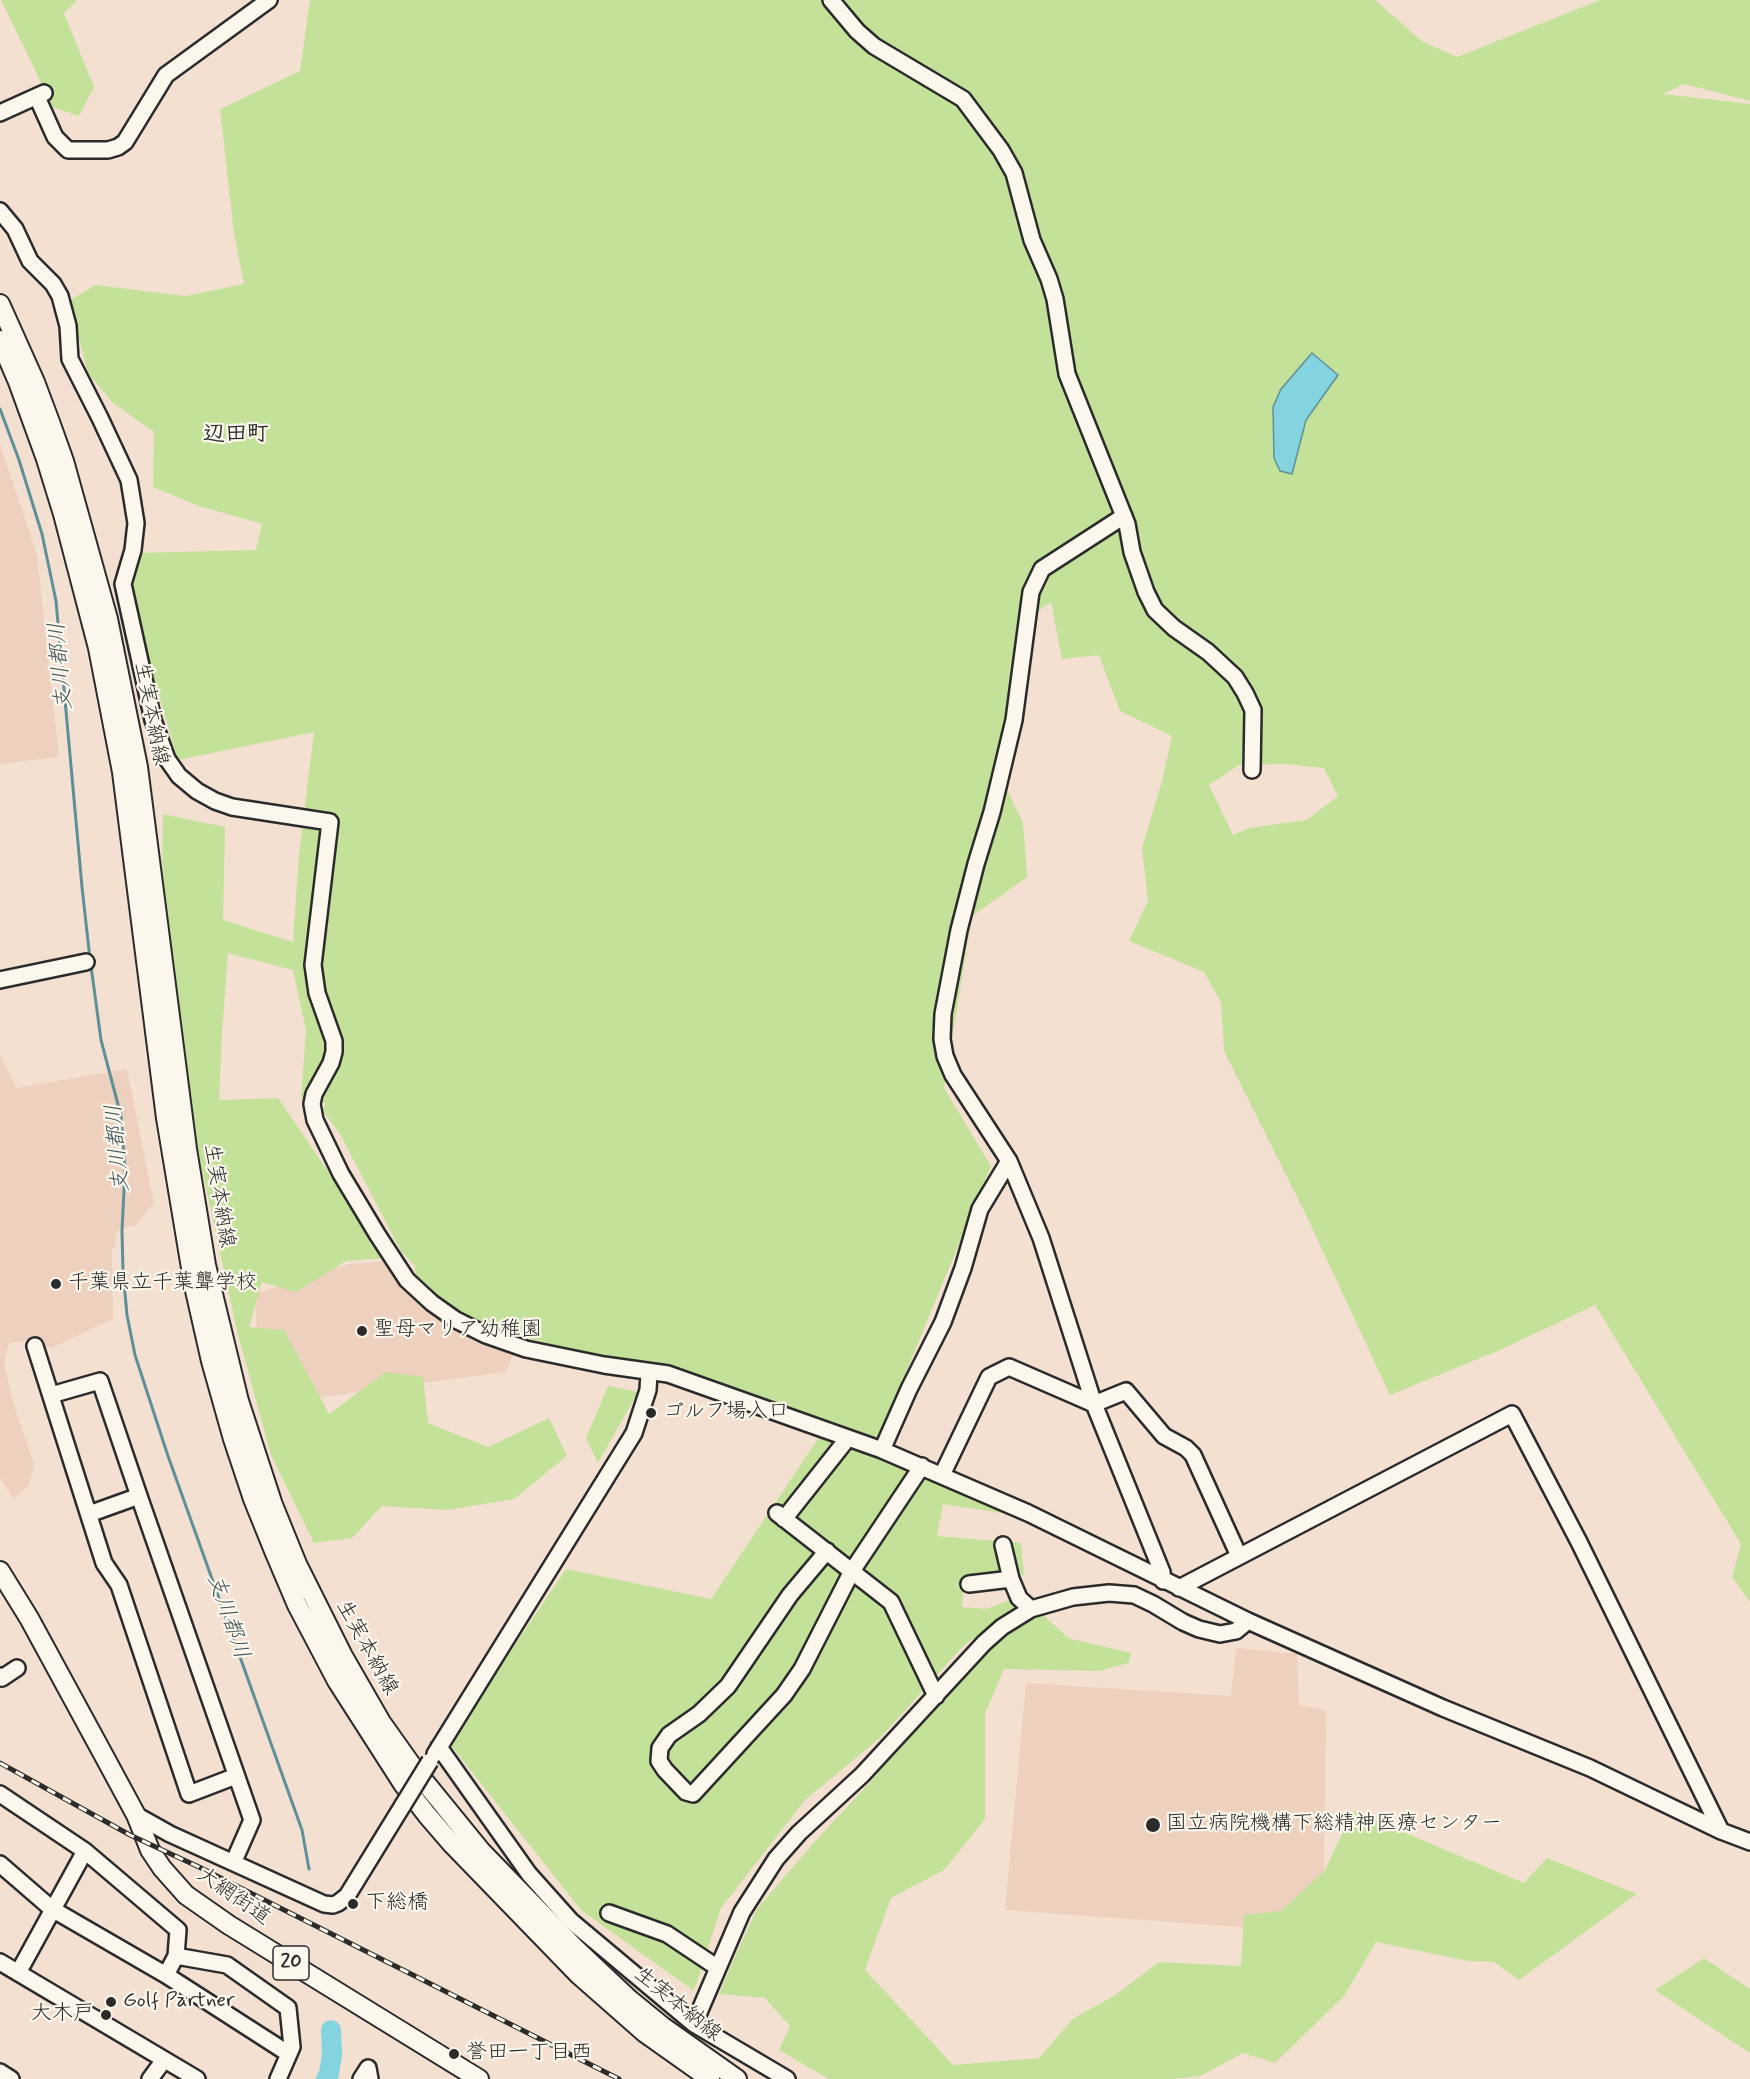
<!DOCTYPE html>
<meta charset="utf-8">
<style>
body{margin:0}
canvas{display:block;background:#f3e0d1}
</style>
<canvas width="1750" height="2079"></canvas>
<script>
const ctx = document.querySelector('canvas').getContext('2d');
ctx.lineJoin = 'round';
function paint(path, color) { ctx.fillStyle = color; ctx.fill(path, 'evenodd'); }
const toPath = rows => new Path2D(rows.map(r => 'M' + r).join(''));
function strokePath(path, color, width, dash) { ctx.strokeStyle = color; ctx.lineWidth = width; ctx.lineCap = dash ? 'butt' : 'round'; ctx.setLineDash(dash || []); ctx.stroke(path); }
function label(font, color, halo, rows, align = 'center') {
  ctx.font = font + ' Mynerve,"Klee One",sans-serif'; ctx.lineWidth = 4.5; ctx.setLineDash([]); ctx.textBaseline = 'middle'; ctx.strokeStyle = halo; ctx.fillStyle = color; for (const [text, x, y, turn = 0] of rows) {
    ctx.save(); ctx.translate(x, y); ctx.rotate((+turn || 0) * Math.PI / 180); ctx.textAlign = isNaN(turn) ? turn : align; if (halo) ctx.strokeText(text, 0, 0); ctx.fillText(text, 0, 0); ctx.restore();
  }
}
const built = toPath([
 [0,445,37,554,59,757,0,764],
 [0,1055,17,1088,127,1069,154,1203,135,1226,123,1227,115,1234,116,1246,112,1249,113,1319,51,1348,33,1340,9,1343,4,1363,13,1403,34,1464,29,1485,13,1499,0,1477],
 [388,1261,409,1287,516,1350,505,1372,293,1401,257,1339,255,1294,348,1264],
 [1236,1648,1297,1654,1299,1705,1326,1711,1323,1933,1005,1910,1026,1683,1231,1696]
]);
const green = toPath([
 [1,0,77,0,64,13,94,87,79,116,53,107],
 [310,0,1375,0,1423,42,1457,57,1600,0,1750,0,1750,101,1684,84,1663,94,1750,104,1750,1602,1732,1577,1741,1544,1595,1305,1500,1350,1390,1395,1306,1215,1224,1051,1221,1002,1204,972,1129,941,1148,901,1142,848,1162,781,1172,736,1120,711,1099,655,1062,659,1051,602,1021,623,1003,731,1004,783,1023,823,1027,877,972,916,944,1088,991,1166,878,1440,603,1358,491,1328,479,1320,416,1304,415,1266,401,1251,340,1134,323,1111,326,1103,301,1099,306,1030,293,970,228,953,222,1032,219,1100,278,1098,387,1258,346,1261,296,1292,262,1282,249,1327,284,1330,329,1414,386,1372,423,1377,428,1423,488,1447,549,1418,567,1456,514,1499,447,1510,382,1506,352,1538,314,1543,271,1455,237,1331,189,1109,162,880,163,814,225,827,223,920,293,942,299,855,314,732,178,760,156,685,120,604,138,553,256,550,262,524,199,506,153,487,154,432,113,403,88,373,69,301,95,285,186,296,244,284,234,233,220,109,300,71],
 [1285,764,1324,768,1338,796,1307,820,1249,828,1233,835,1209,785,1239,765],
 [608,1386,638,1392,598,1463,586,1438],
 [819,1437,867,1449,1014,1515,943,1504,937,1536,1021,1543,1024,1575,964,1580,962,1607,986,1609,1015,1598,1023,1607,964,1645,880,1738,805,1800,721,1908,694,1991,581,1910,449,1743,566,1569,711,1599],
 [1038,1610,1068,1638,1131,1653,1129,1663,1099,1671,1004,1669,985,1714,985,1819,944,1870,891,1898,865,1970,953,2065,1039,2058,1074,2018,1114,1996,1159,1962,1241,1966,1244,1915,1281,1911,1325,1870,1353,1811,1524,1883,1547,1858,1637,1894,1519,1980,1494,1962,1469,1961,1376,1942,1344,1996,1275,2063,1243,2053,1200,2076,1171,2079,829,2079,779,2050,790,2026,765,1998,719,1994,733,1961,757,1909,818,1838,873,1779,953,1681],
 [1704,1958,1750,1989,1750,2053,1655,1990]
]);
const water = toPath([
 [1312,353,1338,375,1306,420,1292,474,1280,471,1274,458,1273,407,1281,389,1312,353]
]);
const stream = toPath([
 [0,409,19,460,42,534,56,601,82,887,90,959],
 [91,966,101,1040,121,1116,125,1169,122,1231,123,1272,127,1315,135,1355,168,1456,302,1830,309,1869]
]);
const river = toPath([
 [326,2079,329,2074,332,2054,331,2030]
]);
const minor = toPath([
 [831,0,857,31,874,46,963,99,1001,150,1014,173,1032,240,1049,279,1055,299,1067,374,1127,524,1132,552,1146,592,1155,610,1174,628,1208,652,1235,677,1245,693,1253,710,1252,770],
 [37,97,55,137,68,150,108,150,118,147,125,142,166,75,269,0],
 [0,113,44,93],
 [0,211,15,229,30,261,53,284,60,296,68,326,70,359,100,418,129,480,136,523,133,550,123,584,153,720,167,759,179,776,197,791,215,801,232,807,330,822,313,965,317,993,334,1041,334,1052,331,1063,314,1094,312,1104,315,1120,341,1174,377,1234,407,1280,432,1303,456,1320,486,1335,526,1349,604,1365,668,1374,882,1450,1028,1513,1248,1621,1443,1708,1590,1768,1721,1831,1750,1842],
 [1124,516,1042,569,1031,592,1014,720,992,812,976,864,959,930,943,1014,942,1039,945,1056,953,1075,1009,1161,1041,1238,1094,1404,1162,1572,1163,1581],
 [0,980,86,962],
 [35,1346,104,1563,119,1585,189,1794,236,1776],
 [51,1395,100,1381,139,1496,252,1820,234,1861],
 [882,1450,909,1389,943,1322,963,1268,980,1209,1009,1161],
 [942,1475,989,1377,1009,1367,1094,1404,1126,1391,1164,1436,1186,1448,1193,1455,1239,1556],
 [777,1513,891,1602,936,1696],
 [89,1514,139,1496],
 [784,1519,848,1438],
 [1003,1545,1011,1579,1019,1598,1031,1609],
 [827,1551,790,1595,728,1686,699,1714,669,1735,660,1748,659,1761,665,1770,686,1792,693,1794,784,1695,802,1669,852,1571,922,1466],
 [969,1584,1011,1579],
 [1179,1588,1512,1414,1579,1542,1721,1831],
 [0,1676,2,1678,17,1668],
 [439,1747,529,1874,571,1921,694,2024,787,2079],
 [435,1754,634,1433,648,1390,649,1372],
 [0,1794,85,1851,178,1930,176,1956,166,1975],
 [136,1815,170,1834,324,1904,333,1905,338,1903,347,1896,403,1805],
 [0,1864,52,1909,166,1975,289,2054],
 [609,1913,667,1934,718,1968],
 [176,1956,227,1965,288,2008,292,2047,278,2079],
 [0,1962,197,2079],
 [18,1973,85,1851],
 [694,2024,742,1912,776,1859,799,1833,862,1775,984,1643,1002,1627,1031,1609,1073,1597,1109,1593,1134,1595,1153,1604,1183,1622,1199,1629,1220,1634,1236,1631,1248,1621],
 [0,2072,11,2079],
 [150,2079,164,2060],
 [361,2079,368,2068,370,2079]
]);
const major = toPath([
 [0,304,35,382,50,422,64,461,108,619,138,767,187,1149,206,1265,239,1401,273,1505,297,1564,343,1656,381,1722,415,1770,481,1851,575,1948,629,1999,662,2026,737,2079],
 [0,340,18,382,46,459,63,514,98,648,122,772,166,1118,194,1286,211,1361,233,1439,253,1499,274,1551,297,1605,337,1681,403,1784,427,1815,452,1844,579,1975,645,2033,710,2079],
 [0,1571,29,1618,103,1754,136,1815,150,1850,162,1868,186,1895,229,1925,479,2079]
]);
const rail = toPath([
 [0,1763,130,1835,199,1867,619,2079]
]);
const minorBridge = toPath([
 [403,1805,430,1761]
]);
const markers = [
 [56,1284,6,"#2b2b2b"],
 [362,1331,6,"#2b2b2b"],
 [651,1413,6,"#2b2b2b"],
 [1153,1825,8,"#2b2b2b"],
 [353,1904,6,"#2b2b2b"],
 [111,2002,6,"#2b2b2b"],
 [106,2015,6,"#2b2b2b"],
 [454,2054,6,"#2b2b2b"]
];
const shields = [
 [291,1963,36]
];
const shieldNames = [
 ["20",291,1963]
];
const streetNames = [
 ["生実本納線",150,714,79],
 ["生実本納線",218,1196,81],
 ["生実本納線",366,1648,61],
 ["大網街道",233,1897,35],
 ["生実本納線",677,2005,39]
];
const poiNames = [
 ["千葉県立千葉聾学校",68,1284],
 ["聖母マリア幼稚園",374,1331],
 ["ゴルフ場入口",663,1413],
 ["国立病院機構下総精神医療センター",1166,1825],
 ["下総橋",365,1904],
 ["Golf Partner",123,2002],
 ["大木戸",94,2015,"right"],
 ["誉田一丁目西",466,2054]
];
const neighbourhoodNames = [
 ["辺田町",236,435]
];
const waterNames = [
 ["支川都川",62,666,-95],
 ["支川都川",119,1148,-95],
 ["支川都川",227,1617,71]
];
paint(built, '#edd0be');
paint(green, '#c3e199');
paint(water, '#84d4df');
strokePath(water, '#609097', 1.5);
strokePath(stream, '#609097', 3);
strokePath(river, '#84d4df', 20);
strokePath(minor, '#2b2b2b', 20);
strokePath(major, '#2b2b2b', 22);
strokePath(minor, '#fbf7ec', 15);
strokePath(major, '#fbf7ec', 18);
strokePath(rail, '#2b2b2b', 5);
strokePath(rail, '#fbf7ec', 3, [9]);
strokePath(minorBridge, '#2b2b2b', 20, []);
strokePath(minorBridge, '#fbf7ec', 15);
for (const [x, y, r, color] of markers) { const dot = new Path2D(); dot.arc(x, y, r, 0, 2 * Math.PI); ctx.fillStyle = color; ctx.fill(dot); strokePath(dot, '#fbf7ec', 2); }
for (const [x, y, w] of shields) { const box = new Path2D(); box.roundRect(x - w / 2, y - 17, w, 34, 4.5); ctx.fillStyle = '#fbf7ec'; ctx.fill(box); strokePath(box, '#2b2b2b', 1.5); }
label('bold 20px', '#2b2b2b', null, shieldNames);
label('21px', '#2b2b2b', '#fbf7ec', streetNames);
label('21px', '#2b2b2b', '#fbf7ec', poiNames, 'left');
label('bold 22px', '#2b2b2b', '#fbf7ec', neighbourhoodNames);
label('italic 22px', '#415558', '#fbf7ec', waterNames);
</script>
